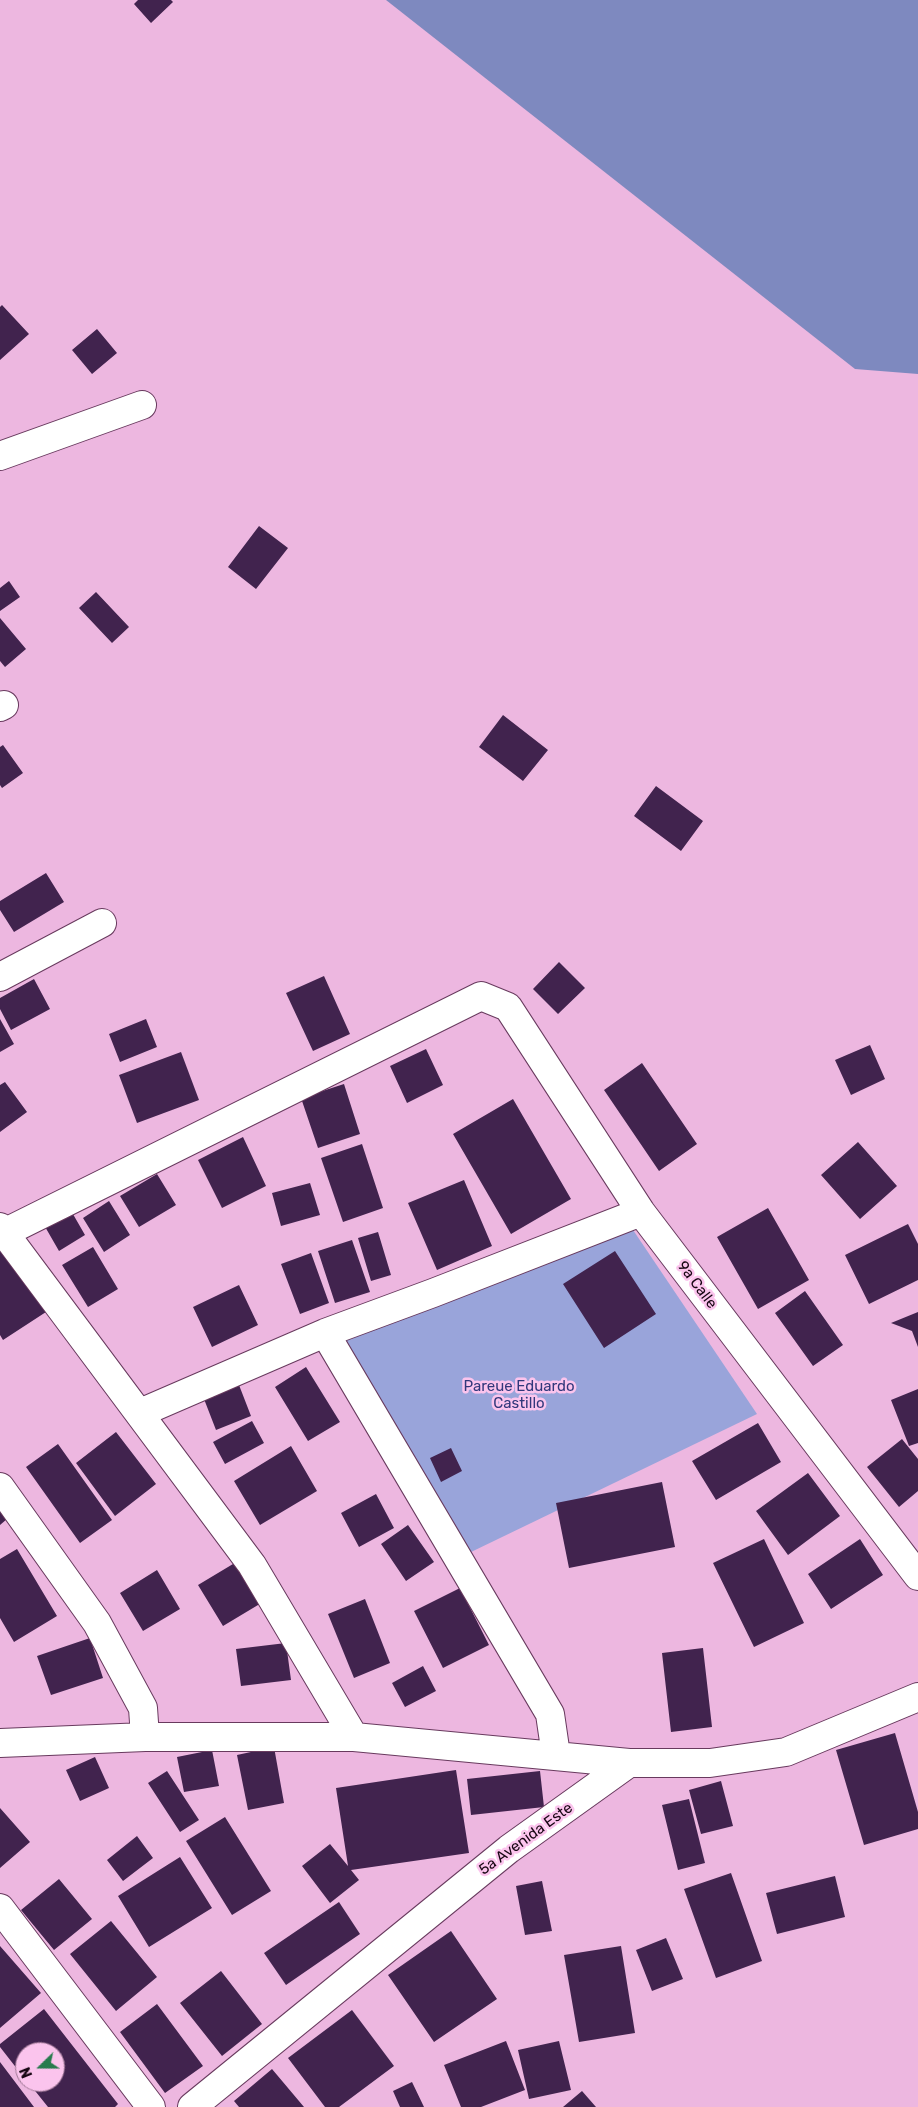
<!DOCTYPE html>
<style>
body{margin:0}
#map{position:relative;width:918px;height:2107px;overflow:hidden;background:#edb7e0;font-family:Rubik,sans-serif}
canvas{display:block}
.north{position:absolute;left:15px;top:2042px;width:50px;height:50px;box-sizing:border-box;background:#fbc4ed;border:1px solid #a07896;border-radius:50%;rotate:248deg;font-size:14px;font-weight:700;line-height:20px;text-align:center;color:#170613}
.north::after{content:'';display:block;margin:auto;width:18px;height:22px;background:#287b4d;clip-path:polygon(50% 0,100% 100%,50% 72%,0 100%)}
</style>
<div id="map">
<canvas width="918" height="2107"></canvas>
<div class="north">N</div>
</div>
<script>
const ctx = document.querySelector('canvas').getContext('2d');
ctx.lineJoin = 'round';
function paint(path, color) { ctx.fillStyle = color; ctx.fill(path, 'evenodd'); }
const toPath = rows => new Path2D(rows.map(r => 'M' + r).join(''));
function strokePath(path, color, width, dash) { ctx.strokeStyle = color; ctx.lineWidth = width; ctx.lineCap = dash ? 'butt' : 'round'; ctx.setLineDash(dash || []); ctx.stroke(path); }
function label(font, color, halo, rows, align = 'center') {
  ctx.font = font + ' Rubik,sans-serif'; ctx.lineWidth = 5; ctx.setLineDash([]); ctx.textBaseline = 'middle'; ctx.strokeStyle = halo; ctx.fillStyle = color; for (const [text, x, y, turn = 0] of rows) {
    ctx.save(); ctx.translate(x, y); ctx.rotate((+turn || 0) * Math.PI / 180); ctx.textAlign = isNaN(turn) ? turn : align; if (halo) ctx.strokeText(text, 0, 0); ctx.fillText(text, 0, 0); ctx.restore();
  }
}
const green = toPath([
 [629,1224,757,1414,469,1553,340,1336]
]);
const forest = toPath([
 [386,0,918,0,918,374,855,369]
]);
const building = toPath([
 [138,0,171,0,173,2,151,23,134,4],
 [2,305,29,334,0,360,0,307],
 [97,329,117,353,92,374,72,350],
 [259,526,288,548,256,589,228,567],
 [9,581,20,597,0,611,0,588],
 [96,592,129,627,112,643,79,608],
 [0,618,26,649,5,667,0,661],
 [503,715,548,750,523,781,479,747],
 [3,745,23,773,2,788,0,785,0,747],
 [656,786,703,821,681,851,634,816],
 [46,873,64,902,14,932,0,910,0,901],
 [559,962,585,988,558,1014,533,989],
 [324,976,350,1034,313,1051,286,993],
 [34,979,50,1009,11,1030,0,1009,0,998],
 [0,1019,14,1044,0,1052],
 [146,1019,157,1047,120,1062,109,1034],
 [870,1045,885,1079,851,1095,835,1060],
 [426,1049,443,1085,407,1103,390,1066],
 [181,1052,199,1100,137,1123,119,1075],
 [642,1063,697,1144,659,1171,604,1090],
 [5,1082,27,1112,0,1132,0,1085],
 [344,1084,360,1134,318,1148,301,1098],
 [513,1099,571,1199,511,1234,453,1134],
 [243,1137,266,1186,222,1208,198,1160],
 [858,1142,897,1186,860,1219,821,1175],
 [362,1144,383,1208,343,1222,321,1158],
 [157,1174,176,1205,139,1227,120,1196],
 [464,1180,492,1246,437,1270,408,1203],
 [310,1183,320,1215,281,1226,272,1193],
 [109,1201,130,1235,104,1252,83,1218],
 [66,1202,85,1235,59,1251,40,1218],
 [768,1208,809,1280,758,1309,717,1237],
 [908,1224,918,1244,918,1280,869,1304,845,1255],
 [378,1232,391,1275,371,1281,358,1238],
 [352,1240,370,1292,335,1303,318,1251],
 [0,1243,46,1312,3,1340,0,1335],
 [93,1247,118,1289,88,1307,62,1265],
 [615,1251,656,1314,604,1348,563,1284],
 [311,1253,329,1303,300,1314,281,1264],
 [239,1285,258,1325,212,1347,193,1307],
 [805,1291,843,1345,813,1366,775,1313],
 [918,1312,918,1347,912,1331,891,1323],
 [306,1367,340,1422,308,1441,275,1387],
 [239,1385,251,1416,216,1430,204,1399],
 [918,1389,918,1443,909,1446,891,1400],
 [252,1421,264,1443,225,1464,213,1442],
 [758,1423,781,1462,716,1500,692,1461],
 [116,1432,156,1484,115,1516,76,1463],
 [902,1439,918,1459,918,1491,899,1507,867,1467],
 [58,1444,112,1520,80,1543,26,1467],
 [291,1446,317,1491,260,1525,234,1481],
 [451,1448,462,1471,441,1482,430,1458],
 [808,1473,840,1516,788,1555,756,1511],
 [662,1482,675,1547,569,1568,556,1503],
 [376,1494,394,1528,359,1547,341,1513],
 [0,1511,7,1519,0,1525],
 [408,1525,434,1562,406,1581,381,1544],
 [764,1539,804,1623,754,1647,713,1563],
 [860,1539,883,1575,831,1609,808,1574],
 [17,1549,57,1616,14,1642,0,1618,0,1559],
 [238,1561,263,1602,223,1626,198,1585],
 [157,1570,180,1609,143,1631,120,1593],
 [460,1588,489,1645,443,1668,414,1611],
 [365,1599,390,1663,354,1678,328,1614],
 [90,1638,103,1678,51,1695,37,1656],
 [286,1643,291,1680,241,1686,236,1649],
 [703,1648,712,1727,671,1732,662,1653],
 [423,1666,436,1691,405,1707,392,1683],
 [895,1733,918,1812,918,1829,864,1845,836,1750],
 [274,1747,284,1803,248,1810,237,1755],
 [212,1750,219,1786,184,1792,177,1757],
 [95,1757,109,1788,80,1801,66,1770],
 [456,1770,469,1853,351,1870,359,1880,330,1903,302,1866,330,1844,348,1866,336,1788],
 [167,1771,199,1820,180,1832,148,1783],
 [540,1771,544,1807,471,1815,467,1779],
 [721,1781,733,1826,701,1834,689,1790],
 [689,1799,705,1863,678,1870,662,1805],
 [0,1808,30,1842,0,1868],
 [225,1817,271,1891,232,1915,186,1841],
 [137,1836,153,1858,123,1881,107,1860],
 [180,1857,212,1908,149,1947,118,1896],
 [731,1873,762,1961,716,1978,684,1889],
 [835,1876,845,1917,777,1934,766,1893],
 [59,1879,92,1919,54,1950,21,1910],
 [542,1881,552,1931,525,1935,516,1886],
 [339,1902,360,1934,286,1985,264,1953],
 [111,1921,157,1977,116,2011,70,1954],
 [451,1931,497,1999,434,2042,388,1975],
 [666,1938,683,1979,652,1991,636,1950],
 [0,1946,41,1993,0,2028],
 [621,1946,635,2033,579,2042,564,1955],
 [221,1971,262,2024,222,2056,180,2003],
 [157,2004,203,2066,165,2093,120,2032],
 [44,2009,118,2104,115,2107,48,2107,28,2082,55,2082,55,2052,25,2052,25,2079,0,2047,0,2044],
 [352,2010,394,2066,339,2107,325,2107,288,2058],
 [506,2041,525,2090,481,2107,461,2107,444,2065],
 [559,2041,571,2090,529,2099,518,2050],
 [0,2062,34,2107,0,2107],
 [272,2069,304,2107,239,2107,234,2101],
 [412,2082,424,2107,400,2107,393,2091],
 [582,2091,596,2107,563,2107]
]);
const street = toPath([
 [0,456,142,405],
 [0,707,4,705],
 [0,977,102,923],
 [0,1227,252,1565,354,1737],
 [0,1235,481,996,508,1007,641,1212,918,1576],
 [325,1333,550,1714,556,1755],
 [140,1413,325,1333,433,1293,641,1212],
 [0,1487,97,1623,143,1708,145,1737],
 [0,1743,145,1737,354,1737,629,1763],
 [0,1908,151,2107],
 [192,2107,509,1849,629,1763,710,1763,786,1752,918,1697]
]);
const streetNames = [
 ["9a Calle",697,1285,53],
 ["5a Avenida Este",526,1839,-36]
];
const parkNames = [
 ["Pareue Eduardo",519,1387],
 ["Castillo",519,1404]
];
paint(green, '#99a4da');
paint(forest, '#7e89bf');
paint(building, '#41234e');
strokePath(street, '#683a5e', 30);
strokePath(street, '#fff', 28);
label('15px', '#170613', '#fbc4ed', streetNames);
label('15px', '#31387b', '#fbc4ed', parkNames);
</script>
